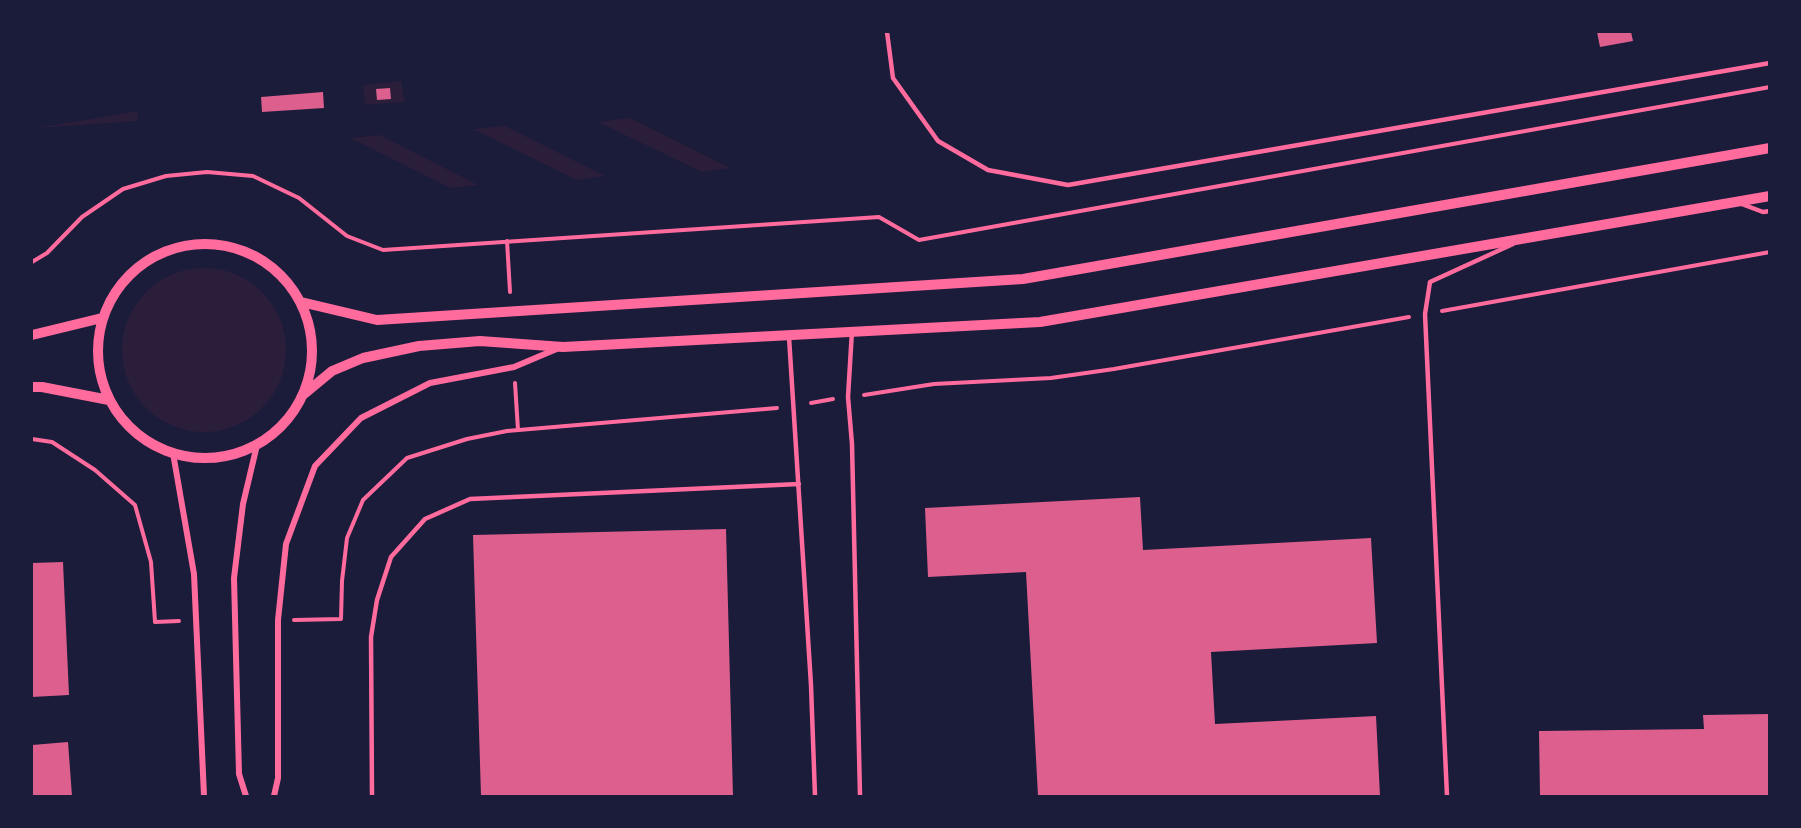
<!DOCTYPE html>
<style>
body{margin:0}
#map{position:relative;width:1801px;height:828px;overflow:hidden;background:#1b1b3a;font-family:Inter,sans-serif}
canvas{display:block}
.frame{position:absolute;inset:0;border:33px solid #1b1b3a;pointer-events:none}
</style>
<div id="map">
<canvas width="1801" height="828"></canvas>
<div class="frame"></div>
</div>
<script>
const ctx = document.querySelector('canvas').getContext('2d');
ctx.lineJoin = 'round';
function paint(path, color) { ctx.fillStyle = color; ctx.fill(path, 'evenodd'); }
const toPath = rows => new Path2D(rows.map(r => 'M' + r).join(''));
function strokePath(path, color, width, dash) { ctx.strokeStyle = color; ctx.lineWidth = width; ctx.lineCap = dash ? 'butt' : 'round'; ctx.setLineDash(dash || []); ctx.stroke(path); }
const green = toPath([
 [401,81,405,102,365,105,363,85],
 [138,111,137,121,37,128],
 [630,118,730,168,702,172,598,122],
 [505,126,605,176,577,180,473,129],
 [380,135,478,185,450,188,350,138],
 '122 350a82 82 0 1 1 164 0a82 82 0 1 1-164 0Z'
]);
const building = toPath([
 [1597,32,1631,32,1633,41,1600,47],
 [390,88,391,99,377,100,376,89],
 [323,92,324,108,262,112,261,97],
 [1140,497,1143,550,1371,538,1377,643,1211,652,1215,724,1376,716,1380,796,1038,796,1026,572,928,577,925,508],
 [726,529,733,796,481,796,473,535],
 [63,562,69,695,32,697,32,563],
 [1770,714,1770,796,1540,796,1539,731,1704,729,1703,715],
 [68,742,72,796,32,796,32,745]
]);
const path = toPath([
 [507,241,510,292],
 [32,262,47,253,82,217,123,189,166,176,207,172,253,176,299,198,347,236,383,250,879,217,919,240,1770,87],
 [1442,311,1770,252],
 [515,383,518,430],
 [864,395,934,384,1051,378,1114,369,1409,317],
 [811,403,833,399],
 [32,439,52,442,95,470,135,505,151,562,155,622,179,621],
 [294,620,341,619,342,581,347,538,363,500,407,458,467,439,507,431,777,408]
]);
const service = toPath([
 [887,32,893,78,938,141,988,170,1068,185,1770,63],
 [1739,203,1763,212,1770,211],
 [852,331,848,397,852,444,860,796],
 [789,337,811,685,815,796],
 [372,796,371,637,377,600,391,557,425,519,470,499,799,484],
 [1447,796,1425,314,1430,282,1513,244]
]);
const minor = toPath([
 [173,453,194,574,204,796],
 [246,796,239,774,234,578,243,504,257,445],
 [274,796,278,778,278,620,286,544,315,466,361,418,430,383,514,367,559,348]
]);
const tertiary = toPath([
 '98 351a107 107 0 1 1 214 0a107 107 0 1 1-214 0Z',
 [301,302,377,320,1023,279,1770,148],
 [32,335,102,318],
 [32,387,42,387,109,400],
 [303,395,332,371,363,358,419,346,480,341,563,347,1040,322,1770,196]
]);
paint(green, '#2a1e3b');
paint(building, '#dd5f8e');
strokePath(path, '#ff6b9d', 4);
strokePath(service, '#ff6b9d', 4.5);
strokePath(minor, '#ff6b9d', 6);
strokePath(tertiary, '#ff6b9d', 10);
</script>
